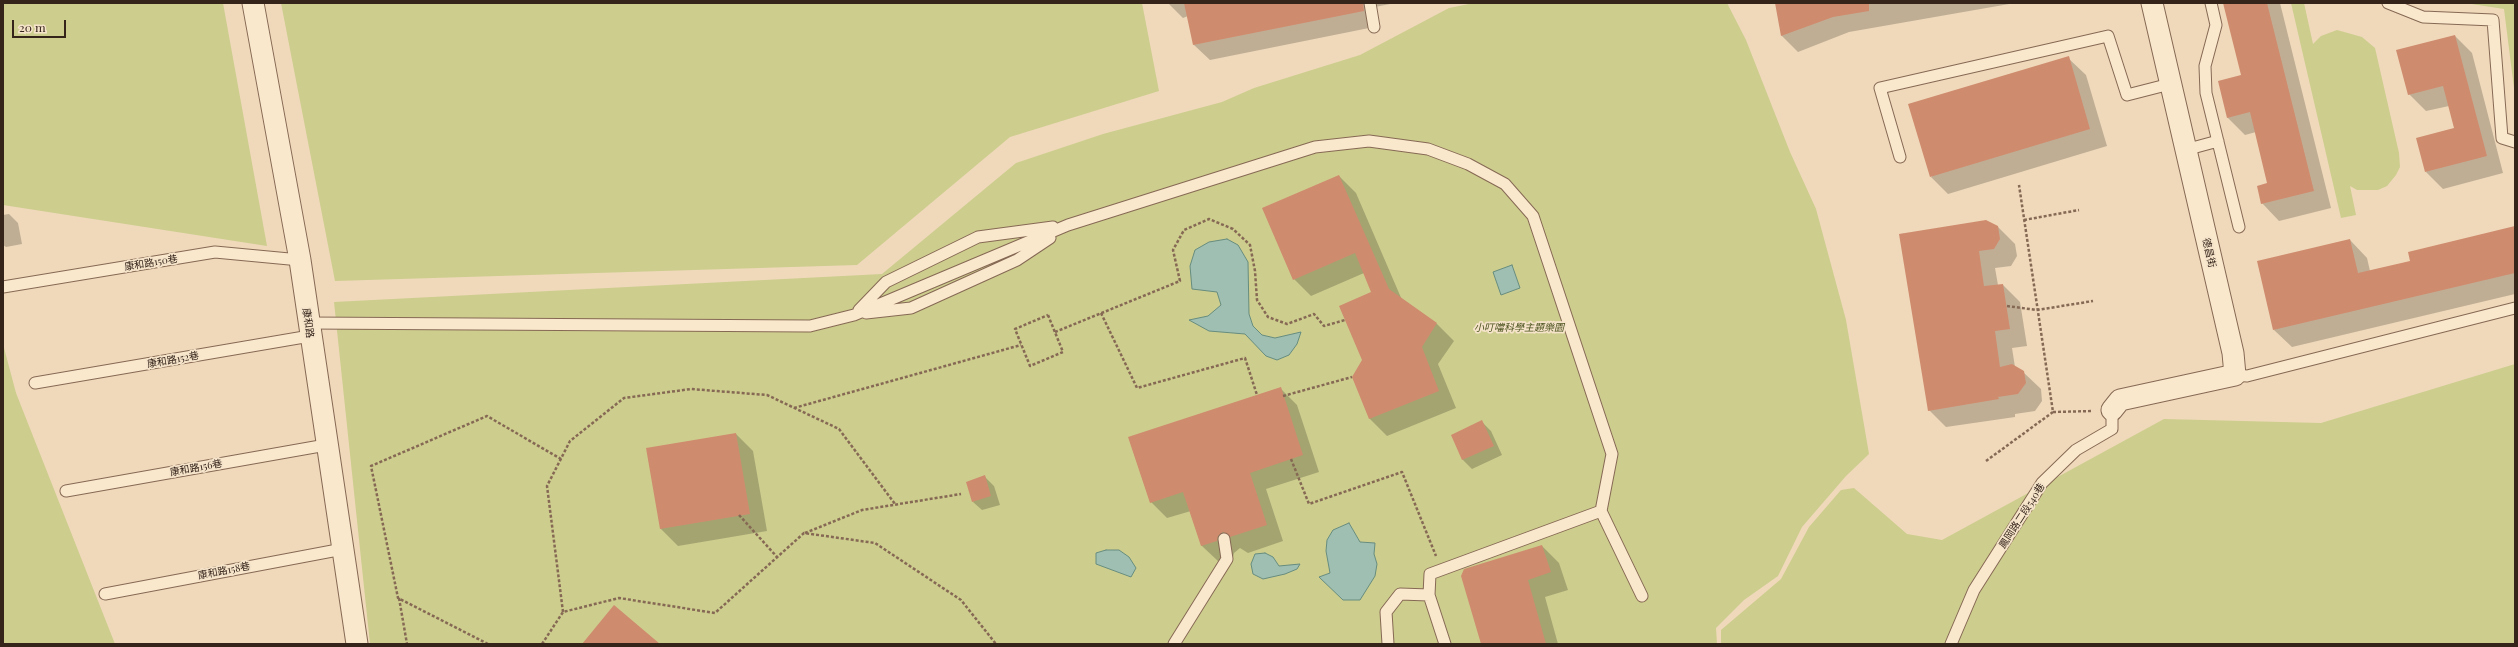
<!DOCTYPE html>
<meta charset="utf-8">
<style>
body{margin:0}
#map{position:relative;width:2518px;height:647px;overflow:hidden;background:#efd9ba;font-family:"Playfair Display",serif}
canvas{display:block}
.frame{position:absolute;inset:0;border:4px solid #34241a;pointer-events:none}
.scale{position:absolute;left:12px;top:20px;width:54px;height:18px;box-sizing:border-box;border:2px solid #34241a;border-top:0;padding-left:5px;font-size:12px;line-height:14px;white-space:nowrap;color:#34241a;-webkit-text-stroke:3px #f6e4ca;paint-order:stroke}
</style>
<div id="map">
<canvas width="2518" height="647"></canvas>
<div class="frame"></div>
<div class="scale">20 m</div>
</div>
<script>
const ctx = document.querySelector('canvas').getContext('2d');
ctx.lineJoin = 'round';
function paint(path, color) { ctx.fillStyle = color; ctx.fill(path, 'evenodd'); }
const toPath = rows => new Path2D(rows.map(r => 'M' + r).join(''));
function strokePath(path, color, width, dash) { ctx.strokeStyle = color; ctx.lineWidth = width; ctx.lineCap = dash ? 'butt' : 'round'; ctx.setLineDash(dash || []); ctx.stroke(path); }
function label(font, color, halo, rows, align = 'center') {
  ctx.font = font + ' "Playfair Display","Noto Sans TC",serif'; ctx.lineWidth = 3.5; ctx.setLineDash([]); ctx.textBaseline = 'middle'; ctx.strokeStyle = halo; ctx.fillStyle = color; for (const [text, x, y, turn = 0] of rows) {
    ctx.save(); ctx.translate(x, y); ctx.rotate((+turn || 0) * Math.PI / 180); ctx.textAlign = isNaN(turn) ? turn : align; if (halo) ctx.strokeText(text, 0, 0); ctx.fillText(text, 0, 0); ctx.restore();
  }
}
const green = toPath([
 [3,3,223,3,267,246,3,205],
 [281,3,1142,3,1159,91,1010,137,857,265,335,281],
 [1474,3,1727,3,1746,40,1790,152,1816,209,1846,320,1869,454,1846,476,1802,527,1778,576,1744,600,1716,628,1717,644,370,644,334,302,882,274,1016,163,1103,134,1222,102,1254,88,1360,55,1449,8],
 [2291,3,2304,3,2313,44,2321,36,2337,30,2362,37,2375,48,2399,153,2400,167,2396,175,2387,186,2378,190,2357,190,2350,186,2356,215,2341,218],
 [2465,3,2515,3,2515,96,2504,9],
 [3,344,16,393,115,644,3,644],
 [2515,364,2515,644,1721,644,1721,630,1781,579,1809,527,1841,490,1854,488,1907,534,1942,540,2164,419,2321,423]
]);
const water = toPath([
 [1227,239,1238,245,1248,262,1249,314,1253,326,1262,335,1275,338,1301,332,1297,344,1289,355,1277,360,1266,356,1245,334,1209,331,1189,320,1208,316,1221,305,1217,292,1192,289,1190,266,1195,250,1209,242,1227,239],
 [1512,265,1520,288,1501,295,1493,272,1512,265],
 [1349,523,1360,542,1375,543,1374,554,1377,564,1375,576,1360,600,1343,600,1319,577,1330,573,1326,551,1327,540,1333,530,1349,523],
 [1106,550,1119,550,1129,557,1136,568,1131,577,1096,564,1096,553,1106,550],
 [1265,553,1273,557,1279,566,1300,564,1297,569,1285,574,1263,579,1253,574,1251,564,1255,554,1265,553]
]);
const shadow = toPath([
 [1168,3,1395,3,1370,8,1374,27,1210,60,1194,45,1188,16,1183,18],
 [1776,3,2015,3,1849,32,1798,52,1782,36],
 [2224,3,2280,3,2331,208,2279,221,2262,203,2269,184,2256,132,2245,135,2228,118,2220,82,2242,76],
 [2455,36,2472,53,2503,173,2443,189,2426,172,2455,129,2449,106,2426,111,2409,94],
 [2068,58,2086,75,2107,146,1948,194,1931,177],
 [1339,176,1356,193,1402,300,1437,324,1454,341,1438,364,1456,408,1387,436,1369,418,1363,360,1373,292,1364,273,1311,296,1294,279],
 [9,214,18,223,22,244,6,247,3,245,3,215],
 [1998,227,2015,244,2017,256,2011,266,1995,268,1998,285,2003,285,2020,302,2027,346,2012,348,2015,367,2023,372,2041,389,2042,401,2035,411,2015,414,2015,417,1946,427,1929,410,1900,234],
 [2515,227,2515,294,2292,347,2274,330,2350,240,2367,258,2370,271,2411,262],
 [1280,388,1297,405,1319,472,1266,489,1283,541,1248,553,1240,548,1234,553,1233,557,1219,562,1202,546,1191,511,1167,518,1151,502],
 [1482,422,1491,431,1502,455,1472,469,1463,460,1452,435],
 [736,434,753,451,767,531,678,546,661,529,647,449],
 [985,477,994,486,1000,505,982,510,973,502],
 [1542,546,1559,563,1568,590,1545,597,1558,644,1482,644]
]);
const building = toPath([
 [1184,3,1363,3,1364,11,1193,45],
 [1775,3,1869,3,1869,11,1833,17,1781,36],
 [2223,3,2267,3,2314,191,2261,204,2257,186,2267,183,2250,112,2227,118,2218,81,2241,75],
 [2455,35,2487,156,2425,172,2416,138,2454,128,2443,86,2408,95,2396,50],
 [2069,56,2090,129,1930,177,1908,104],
 [1339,175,1389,289,1437,323,1422,347,1439,391,1369,419,1352,377,1362,360,1339,306,1371,292,1355,253,1293,280,1262,208],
 [1986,220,1998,226,2000,239,1994,249,1979,251,1984,286,2003,284,2010,329,1995,331,2000,367,2012,364,2024,371,2026,383,2018,394,1998,397,1999,399,1928,411,1899,234],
 [2515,226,2515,273,2273,330,2257,261,2350,239,2358,273,2410,261,2408,252],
 [1281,387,1303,455,1250,473,1267,525,1230,537,1223,532,1218,536,1217,541,1201,546,1183,492,1150,503,1128,437],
 [1482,420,1494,446,1462,460,1451,435],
 [736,433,750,514,660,529,646,448],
 [985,475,991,496,972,502,966,482],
 [1542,545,1551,572,1528,580,1546,644,1481,644,1461,576,1464,569],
 [614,605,660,644,582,644]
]);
const path = toPath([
 [2024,220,2079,210],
 [2007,306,2037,310,2093,301],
 [1101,313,1137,388,1245,358,1257,395],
 [1048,315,1063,352,1030,366,1015,329,1048,315],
 [1055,332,1180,281,1173,250,1184,230,1209,219,1233,229,1250,245,1255,271,1257,300,1268,317,1287,324,1314,314,1324,326,1345,320],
 [1283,396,1352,377],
 [794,408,1021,345],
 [2053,412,2093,411],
 [1291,459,1309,504,1402,472,1436,556],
 [1986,461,2053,412,2019,185],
 [739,515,778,558],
 [805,533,862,510,961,494],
 [399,598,407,644],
 [563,612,547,486,570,441,624,398,691,389,767,395,839,429,895,504],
 [488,644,398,598,371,466,487,416,561,459],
 [542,644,563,612,619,598,715,613,804,533,875,543,961,600,996,644]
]);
const lane = toPath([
 [1370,3,1374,27],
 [2211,3,2216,25,2205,66,2206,93,2239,227],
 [2388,3,2423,17,2493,20,2502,138,2515,142],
 [2185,150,2218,141],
 [1900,157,1880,88,2108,36,2127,95,2170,84],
 [3,287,215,252,300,260],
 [859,310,886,282,978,237,1053,227],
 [866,313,911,308,1017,260,1050,238],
 [308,323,810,326,854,315,1068,225,1315,147,1369,141,1428,149,1468,164,1505,184,1533,216,1612,454,1601,511,1642,596],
 [2235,375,2247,376,2515,308],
 [35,383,310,336],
 [66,491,326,445],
 [105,594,343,549],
 [1174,644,1227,559,1224,539],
 [1388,644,1386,612,1400,594,1429,595],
 [1445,644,1429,595,1430,574,1601,511],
 [1951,644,1974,590,2042,483,2076,450,2112,429,2112,410]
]);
const street = toPath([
 [253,3,300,260,357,644],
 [2112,410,2120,400,2235,375,2233,353,2152,3]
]);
const streetNames = [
 ["德昌街",2209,253,77],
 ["康和路150巷",151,263,-9],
 ["康和路",308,323,82],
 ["康和路152巷",173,360,-10],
 ["康和路156巷",196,468,-10],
 ["鳳岡路二段540巷",2022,516,-57],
 ["康和路158巷",224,571,-11]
];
const parkNames = [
 ["小叮噹科學主題樂園",1519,328]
];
paint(green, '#cdcd8e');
paint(water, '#9fbfb2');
strokePath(water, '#678d7f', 1);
paint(shadow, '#0003');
paint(building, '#cf8b6e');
strokePath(lane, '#866954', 13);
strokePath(street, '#866954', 23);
strokePath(path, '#866954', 2.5, [3, 2]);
strokePath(lane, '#fae8cd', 11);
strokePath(street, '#fae8cd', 21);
label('10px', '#34241a', '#f6e4ca', streetNames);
label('italic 10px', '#4b521f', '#f6e4ca', parkNames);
</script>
